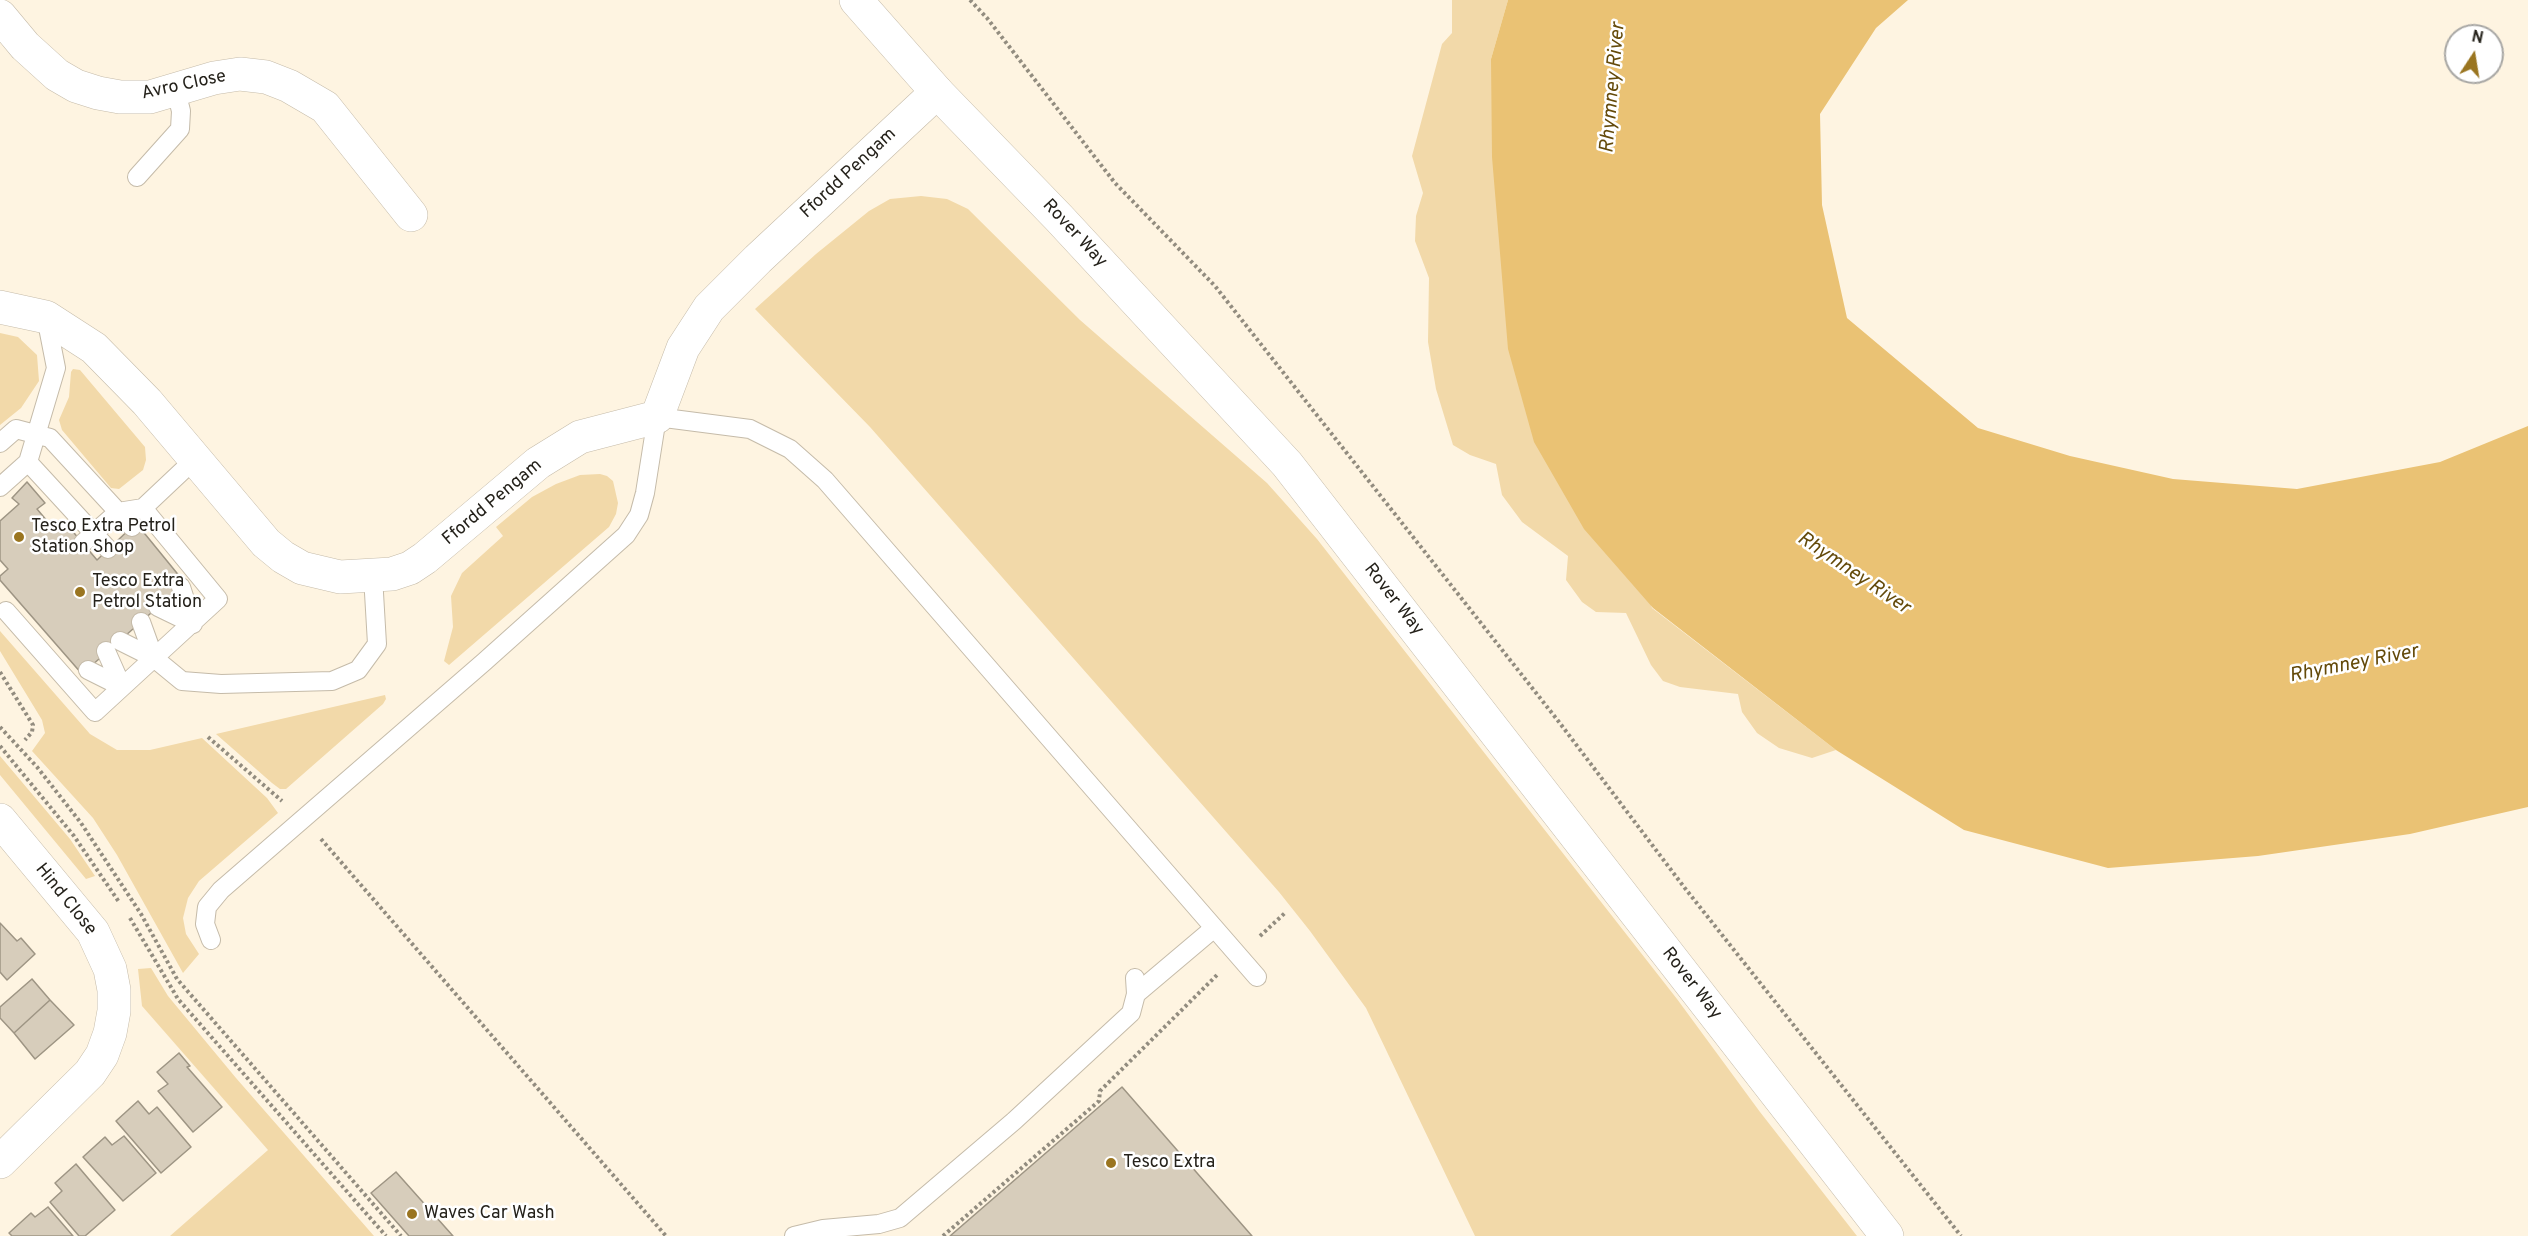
<!DOCTYPE html>
<style>
body{margin:0}
#map{position:relative;width:2528px;height:1236px;overflow:hidden;background:#fef4e1;font-family:Overpass,sans-serif}
canvas{display:block}
.north{position:absolute;left:2444px;top:24px;width:60px;height:60px;box-sizing:border-box;background:#fff;border:2px solid #a8a7a4;border-radius:50%;rotate:12deg;font-size:16px;font-weight:700;line-height:24px;text-align:center;color:#25221b}
.north::after{content:'';display:block;margin:auto;width:21px;height:27px;background:#9a7520;clip-path:polygon(50% 0,100% 100%,50% 72%,0 100%)}
</style>
<div id="map">
<canvas width="2528" height="1236"></canvas>
<div class="north">N</div>
</div>
<script>
const ctx = document.querySelector('canvas').getContext('2d');
ctx.lineJoin = 'round';
function paint(path, color) { ctx.fillStyle = color; ctx.fill(path, 'evenodd'); }
const toPath = rows => new Path2D(rows.map(r => 'M' + r).join(''));
function strokePath(path, color, width, dash) { ctx.strokeStyle = color; ctx.lineWidth = width; ctx.lineCap = dash ? 'butt' : 'round'; ctx.setLineDash(dash || []); ctx.stroke(path); }
function label(font, color, halo, rows, align = 'center') {
  ctx.font = font + ' Overpass,sans-serif'; ctx.lineWidth = 5; ctx.setLineDash([]); ctx.textBaseline = 'middle'; ctx.strokeStyle = halo; ctx.fillStyle = color; for (const [text, x, y, turn = 0] of rows) {
    ctx.save(); ctx.translate(x, y); ctx.rotate((+turn || 0) * Math.PI / 180); ctx.textAlign = isNaN(turn) ? turn : align; if (halo) ctx.strokeText(text, 0, 0); ctx.fillText(text, 0, 0); ctx.restore();
  }
}
const green = toPath([
 [1452,0,1508,0,1491,59,1652,608,1836,750,1812,758,1779,748,1757,733,1742,712,1738,694,1680,687,1663,681,1651,665,1626,613,1596,612,1582,602,1566,580,1568,556,1522,522,1502,495,1496,464,1470,455,1453,445,1436,389,1428,342,1429,278,1415,241,1416,216,1423,193,1412,156,1442,44,1452,33],
 [921,196,947,199,968,209,1080,320,1267,483,1317,539,1677,999,1760,1112,1857,1236,1475,1236,1366,1008,1310,931,1279,892,870,427,755,309,816,254,869,211,890,199],
 [0,333,18,337,37,355,39,381,21,408,0,425],
 [73,369,80,370,145,447,146,460,143,470,119,489,111,488,62,430,59,420,69,397,71,372],
 [600,474,607,476,613,481,618,503,616,514,609,527,449,665,444,661,453,627,451,596,462,573,503,536,496,527,532,497,556,484,580,475],
 [0,631,90,734,117,750,150,750,202,738,267,798,278,813,199,881,188,898,183,918,186,934,199,954,183,973,117,855,93,818,32,751,45,733,42,720,0,651],
 [385,695,386,699,383,704,286,789,280,789,272,783,216,734],
 [0,756,70,839,95,876,86,879,0,775],
 [151,968,168,996,236,1078,374,1236,170,1236,268,1150,142,1006,138,969]
]);
const water = toPath([
 [1508,0,1908,0,1876,28,1820,114,1822,205,1847,318,1978,428,2070,456,2173,479,2297,489,2440,462,2528,426,2528,807,2410,834,2258,856,2108,868,1964,830,1836,750,1653,608,1584,529,1534,442,1508,349,1492,157,1491,59]
]);
const building = toPath([
 [27,482,45,503,37,509,53,528,63,520,97,560,136,523,185,583,82,674,0,580,0,576,8,569,0,560,0,521,19,504,12,498,27,482],
 [0,923,17,941,21,938,35,954,7,980,0,972,0,923],
 [32,979,50,1000,14,1033,0,1018,0,1007,32,979],
 [50,1000,74,1025,35,1059,14,1033,50,1000],
 [179,1053,190,1066,187,1067,222,1107,193,1132,158,1091,168,1084,157,1072,179,1053],
 [1122,1087,1252,1236,950,1236,1122,1087],
 [138,1101,149,1114,157,1107,191,1147,161,1173,116,1121,138,1101],
 [124,1136,156,1173,123,1201,83,1157,105,1137,112,1145,124,1136],
 [76,1164,115,1210,85,1236,79,1236,50,1202,62,1191,55,1183,76,1164],
 [396,1172,453,1236,409,1236,371,1193,396,1172],
 [48,1207,73,1236,12,1236,9,1233,31,1213,35,1217,48,1207]
]);
const path = toPath([
 [970,0,987,18,1115,183,1215,286,1559,722,1684,887,1961,1236],
 [0,672,33,725,32,732,25,740],
 [0,727,37,767,81,823,141,914,177,979,401,1236],
 [208,737,282,801],
 [0,746,74,836,119,902],
 [321,839,666,1236],
 [130,918,178,999,386,1236],
 [1260,936,1286,912],
 [943,1236,1099,1101,1100,1091,1217,975]
]);
const service = toPath([
 [137,177,180,129,181,111,176,91],
 [0,443,16,429,50,438,132,527],
 [28,462,108,549],
 [0,487,28,462,56,368,46,317],
 [83,543,118,512,143,508,195,459],
 [181,587,193,624],
 [158,607,193,624],
 [6,611,95,712,218,599,143,508],
 [141,622,154,658],
 [120,641,154,658,182,681,221,684,332,681,358,670,377,644,373,576],
 [106,651,122,687],
 [88,670,122,687],
 [211,940,205,924,207,907,221,890,484,662,626,535,639,515,645,493,657,417,750,429,790,449,825,480,1257,977],
 [1136,994,1213,929],
 [794,1236,823,1229,879,1224,900,1218,1014,1121,1131,1013,1136,994,1135,978]
]);
const minor = toPath([
 [0,16,25,46,57,75,76,86,98,93,120,97,150,97,214,78,240,74,266,77,289,86,325,107,411,215],
 [0,307,46,317,94,348,147,402,266,543,283,557,302,568,340,577,392,574,410,568,425,558,538,463,580,437,657,417,683,348,709,308,758,259,937,92],
 [0,820,93,932,110,969,114,990,114,1011,110,1033,102,1055,90,1073,0,1162]
]);
const tertiary = toPath([
 [856,0,937,92,1059,218,1287,464,1887,1236]
]);
const markers = [
 [19,537,6,"#9a7520"],
 [80,592,6,"#9a7520"],
 [1111,1163,6,"#9a7520"],
 [412,1214,6,"#9a7520"]
];
const streetNames = [
 ["Avro Close",184,86,-12],
 ["Ffordd Pengam",849,174,-43],
 ["Rover Way",1074,234,47],
 ["Ffordd Pengam",493,503,-40],
 ["Rover Way",1393,600,52],
 ["Hind Close",65,900,51],
 ["Rover Way",1691,984,52]
];
const poiNames = [
 ["Tesco Extra Petrol",31,527],
 ["Station Shop",31,548],
 ["Tesco Extra",92,582],
 ["Petrol Station",92,603],
 ["Tesco Extra",1123,1163],
 ["Waves Car Wash",424,1214]
];
const waterNames = [
 ["Rhymney River",1614,88,-85],
 ["Rhymney River",1853,574,34],
 ["Rhymney River",2354,665,-11]
];
paint(green, '#f2d9a9');
paint(water, '#eac274');
paint(building, '#d7cdbb');
strokePath(building, '#9e9584', 1.5);
strokePath(service, '#c5bba9', 20);
strokePath(minor, '#c5bba9', 34);
strokePath(tertiary, '#c5bba9', 34);
strokePath(path, '#928c7f', 4, [3, 3]);
strokePath(service, '#fff', 18);
strokePath(minor, '#fff', 33);
strokePath(tertiary, '#fff', 33);
for (const [x, y, r, color] of markers) { const dot = new Path2D(); dot.arc(x, y, r, 0, 2 * Math.PI); ctx.fillStyle = color; ctx.fill(dot); strokePath(dot, '#fff', 2); }
label('18px', '#25221b', '#fff', streetNames);
label('18px', '#25221b', '#fff', poiNames, 'left');
label('italic 20px', '#644a0a', '#fff', waterNames);
</script>
